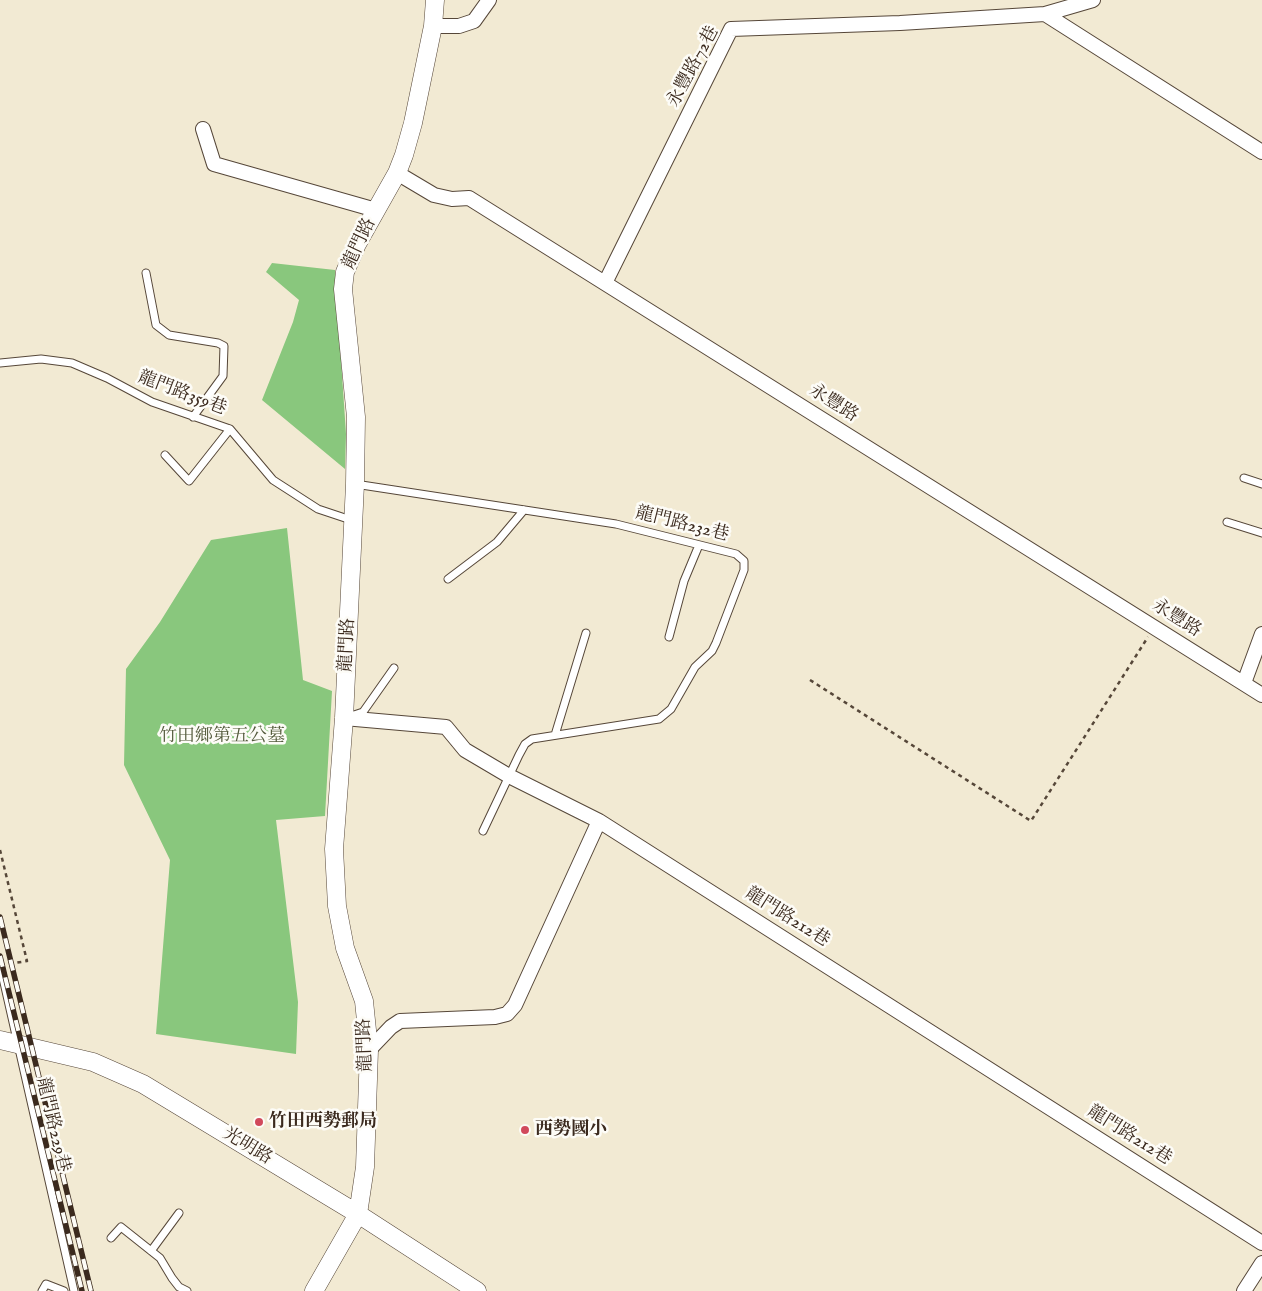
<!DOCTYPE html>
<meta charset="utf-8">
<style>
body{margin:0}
canvas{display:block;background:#f2ead3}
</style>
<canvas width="1262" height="1291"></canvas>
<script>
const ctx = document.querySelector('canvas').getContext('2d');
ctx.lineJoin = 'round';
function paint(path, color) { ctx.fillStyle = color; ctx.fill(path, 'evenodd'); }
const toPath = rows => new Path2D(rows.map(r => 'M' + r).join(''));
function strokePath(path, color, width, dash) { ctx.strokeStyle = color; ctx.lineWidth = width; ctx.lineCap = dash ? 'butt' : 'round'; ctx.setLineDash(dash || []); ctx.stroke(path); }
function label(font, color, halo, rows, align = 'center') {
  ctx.font = font + ' "IM FELL English","Noto Serif TC",serif'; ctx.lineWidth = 5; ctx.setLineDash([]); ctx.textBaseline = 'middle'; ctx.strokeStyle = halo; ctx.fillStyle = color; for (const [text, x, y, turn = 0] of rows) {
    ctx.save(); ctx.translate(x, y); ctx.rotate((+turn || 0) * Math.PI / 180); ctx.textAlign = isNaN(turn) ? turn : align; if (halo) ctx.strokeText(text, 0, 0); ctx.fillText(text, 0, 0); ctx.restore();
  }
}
const green = toPath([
 [272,263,335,270,346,434,345,469,262,400,293,322,299,300,266,272],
 [287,528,303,680,332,691,325,816,276,820,298,1002,296,1054,156,1034,170,860,124,765,126,669,160,622,211,540]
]);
const path = toPath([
 [810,680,1031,821,1148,637],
 [0,850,27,961,9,964]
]);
const service = toPath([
 [146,273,156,325,169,335,218,343,224,346,223,376,193,417],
 [0,363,41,359,72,363,107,378,152,402,230,429,273,480,318,509,354,521],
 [165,455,189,481,230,429],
 [1244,478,1262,484],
 [355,484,616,524,736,554,744,561,744,570,716,643,712,651,695,667,671,709,659,719,532,739,525,744,519,755,483,831],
 [1227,522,1262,533],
 [448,579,497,542,524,510],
 [669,637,684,581,699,545],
 [354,715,363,712,394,668],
 [555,735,586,633],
 [0,965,74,1291],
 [111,1238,121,1227,160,1258,172,1278,179,1287,187,1291],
 [151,1251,179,1213],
 [42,1291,46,1284,64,1291]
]);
const minor = toPath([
 [1045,14,1262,152],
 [433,26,459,26,474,21,489,0],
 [203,129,214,164,376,210],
 [397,173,434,195,452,199,469,198,1262,695],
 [605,283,731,29,900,23,1045,14,1093,0],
 [1244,683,1262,634],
 [344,718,446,727,465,750,509,776,599,821,1262,1243],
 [369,1050,391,1027,400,1021,495,1017,507,1014,515,1005,599,821],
 [1244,1291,1262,1263]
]);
const tertiary = toPath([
 [0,1040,93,1062,143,1084,358,1214,477,1291],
 [314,1291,358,1214,365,1167,369,1050,364,1001,345,948,337,906,334,849,344,718,355,484,356,417,343,289,345,272,357,244,397,173,404,155,413,123,433,26,435,0]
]);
const rail = toPath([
 [0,917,91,1291],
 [0,956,82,1291]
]);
const markers = [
 [259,1122,5,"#d1495b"],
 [525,1130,5,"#d1495b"]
];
const streetNames = [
 ["永豐路72巷",694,67,-62],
 ["龍門路",360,244,-65],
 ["龍門路359巷",182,394,21],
 ["永豐路",833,404,32],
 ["龍門路232巷",682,525,14],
 ["永豐路",1176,619,32],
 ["龍門路",348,645,-87],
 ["龍門路212巷",787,918,32],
 ["龍門路",366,1045,-92],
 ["龍門路229巷",52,1125,77],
 ["龍門路212巷",1129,1136,32],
 ["光明路",247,1147,31]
];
const parkNames = [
 ["竹田鄉第五公墓",222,737]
];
const poiNames = [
 ["竹田西勢郵局",269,1122],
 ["西勢國小",535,1130]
];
paint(green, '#89c77d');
strokePath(service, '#564739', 9);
strokePath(minor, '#564739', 16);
strokePath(tertiary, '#564739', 19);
strokePath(path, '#564739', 2.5, [4, 4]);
strokePath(service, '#fff', 7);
strokePath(minor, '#fff', 14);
strokePath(tertiary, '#fff', 18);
strokePath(rail, '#3b2a1e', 5.5);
strokePath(rail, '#fdfcf7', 4, [11]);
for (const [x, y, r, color] of markers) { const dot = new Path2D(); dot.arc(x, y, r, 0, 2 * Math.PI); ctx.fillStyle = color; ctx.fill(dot); strokePath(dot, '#fdfcf7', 2); }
label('18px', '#3b2a1e', '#fdfcf7', streetNames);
label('18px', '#52593a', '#fdfcf7', parkNames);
label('bold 18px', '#3b2a1e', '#fdfcf7', poiNames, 'left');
</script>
